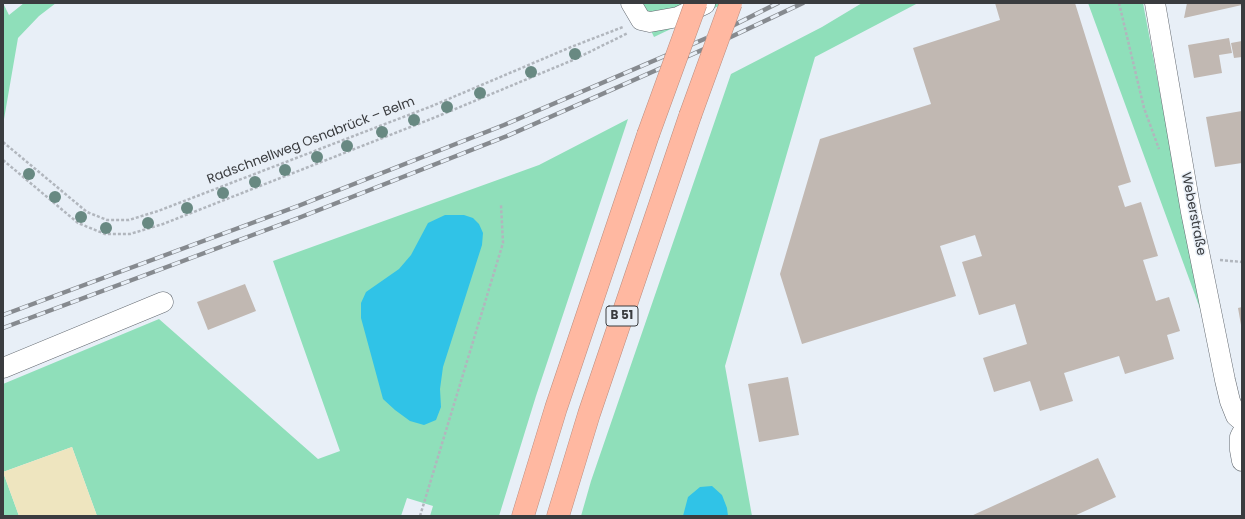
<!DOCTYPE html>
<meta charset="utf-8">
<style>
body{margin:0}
#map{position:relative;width:1245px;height:519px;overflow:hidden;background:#e8eff7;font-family:Poppins,sans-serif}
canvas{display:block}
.frame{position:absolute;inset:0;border:4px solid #3a3c3f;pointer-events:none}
</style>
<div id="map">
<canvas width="1245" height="519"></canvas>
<div class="frame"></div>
</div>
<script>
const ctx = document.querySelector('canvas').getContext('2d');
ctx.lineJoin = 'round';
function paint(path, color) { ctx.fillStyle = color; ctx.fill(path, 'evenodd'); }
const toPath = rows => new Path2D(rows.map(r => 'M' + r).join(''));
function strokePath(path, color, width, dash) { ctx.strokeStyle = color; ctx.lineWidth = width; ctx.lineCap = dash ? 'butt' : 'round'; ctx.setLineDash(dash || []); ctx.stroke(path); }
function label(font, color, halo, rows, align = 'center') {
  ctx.font = font + ' Poppins,sans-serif'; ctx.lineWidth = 3; ctx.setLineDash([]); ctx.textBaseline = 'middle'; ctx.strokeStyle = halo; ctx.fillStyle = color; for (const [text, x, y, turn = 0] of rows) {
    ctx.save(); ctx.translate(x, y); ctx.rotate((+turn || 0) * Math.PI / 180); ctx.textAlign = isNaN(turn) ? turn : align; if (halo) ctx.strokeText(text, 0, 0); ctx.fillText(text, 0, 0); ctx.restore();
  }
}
const green = toPath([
 [3,3,9,15,24,3,56,3,39,16,18,38,3,125],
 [638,3,725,3,654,37],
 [862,3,918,3,815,57,725,366,752,516,581,516,591,481,731,74,822,27],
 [1088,3,1143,3,1202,314],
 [628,119,536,396,499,516,430,516,433,506,407,498,401,516,97,516,72,447,3,472,19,516,3,516,3,384,159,319,318,459,340,451,273,261,539,165]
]);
const sand = toPath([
 [72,447,97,516,19,516,3,472]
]);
const water = toPath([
 [445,215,464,215,473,218,479,224,483,233,482,245,443,367,440,389,441,407,436,420,424,425,410,421,395,410,383,399,361,318,361,303,366,292,399,269,411,255,428,223],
 [712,486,722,495,727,508,728,516,683,516,688,497,700,487]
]);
const building = toPath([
 [995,3,1075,3,1131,182,1118,186,1125,207,1141,202,1158,256,1143,260,1156,301,1169,297,1180,331,1167,335,1174,359,1125,374,1119,356,1064,373,1073,401,1040,411,1030,381,994,392,983,358,1027,344,1015,304,979,315,962,262,982,256,975,235,940,246,956,296,802,344,780,274,820,139,931,104,913,48,1000,20],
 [1187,3,1242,3,1242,5,1184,18],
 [1229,38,1232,53,1219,55,1222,73,1194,78,1188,45],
 [1242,41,1242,57,1234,58,1231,43],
 [1242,111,1242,163,1215,167,1206,117],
 [245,284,256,311,208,330,197,302],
 [1242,307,1242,325,1241,325,1238,308],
 [788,377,799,435,759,442,748,384],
 [1098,458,1116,497,1074,516,971,516]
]);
const path = toPath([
 [1119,3,1144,108,1159,149],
 [3,142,87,212,107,220,129,220,158,211,432,106,571,47,623,27],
 [3,160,78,223,105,234,130,234,163,224,436,117,573,60,628,33],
 [1220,260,1242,262],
 [420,516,503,243,501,205]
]);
const minor = toPath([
 [631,3,641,20,650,22,678,17,705,4],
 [1155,3,1191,212,1225,380,1230,401,1236,416,1242,421],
 [3,368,163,302],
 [1242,433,1240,437,1240,450,1242,461]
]);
const highway = toPath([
 [523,516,556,408,648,135],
 [558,516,589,414,690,116]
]);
const rail = toPath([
 [3,315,298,206,504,125,716,34,778,3],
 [3,328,301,217,507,136,720,42,803,3]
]);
const highwayBridge = toPath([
 [690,116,731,3],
 [648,135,696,3]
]);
const trees = [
 [575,54],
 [531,72],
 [480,93],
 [447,107],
 [414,120],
 [382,132],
 [347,146],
 [317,157],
 [285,170],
 [29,174],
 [255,182],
 [223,193],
 [55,197],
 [187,208],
 [81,217],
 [148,223],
 [106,228]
];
const shields = [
 [622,316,32]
];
const shieldNames = [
 ["B 51",622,316]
];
const streetNames = [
 ["Radschnellweg Osnabrück – Belm",311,141,-21],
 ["Weberstraße",1193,214,79]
];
paint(green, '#8fdfba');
paint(sand, '#eee5bf');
paint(water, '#30c3e7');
paint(building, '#c1b8b2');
strokePath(minor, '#62686f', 21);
strokePath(highway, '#ba8d7f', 23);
strokePath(path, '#b1b6bd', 2.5, [3, 2]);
strokePath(minor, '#fff', 20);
strokePath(highway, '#ffb8a1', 22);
strokePath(rail, '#868a8f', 4.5);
strokePath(rail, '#e8eff7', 3, [9]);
strokePath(highwayBridge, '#ba8d7f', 23, []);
strokePath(highwayBridge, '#ffb8a1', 22);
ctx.fillStyle = '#688982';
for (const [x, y] of trees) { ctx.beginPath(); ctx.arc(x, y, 6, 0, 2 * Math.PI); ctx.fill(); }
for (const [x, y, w] of shields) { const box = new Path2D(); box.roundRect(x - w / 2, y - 10, w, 20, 3); ctx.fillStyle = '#e8eff7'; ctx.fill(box); strokePath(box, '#3a3c3f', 1); }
label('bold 12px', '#3a3c3f', null, shieldNames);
label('13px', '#3a3c3f', '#e8eff7', streetNames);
</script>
